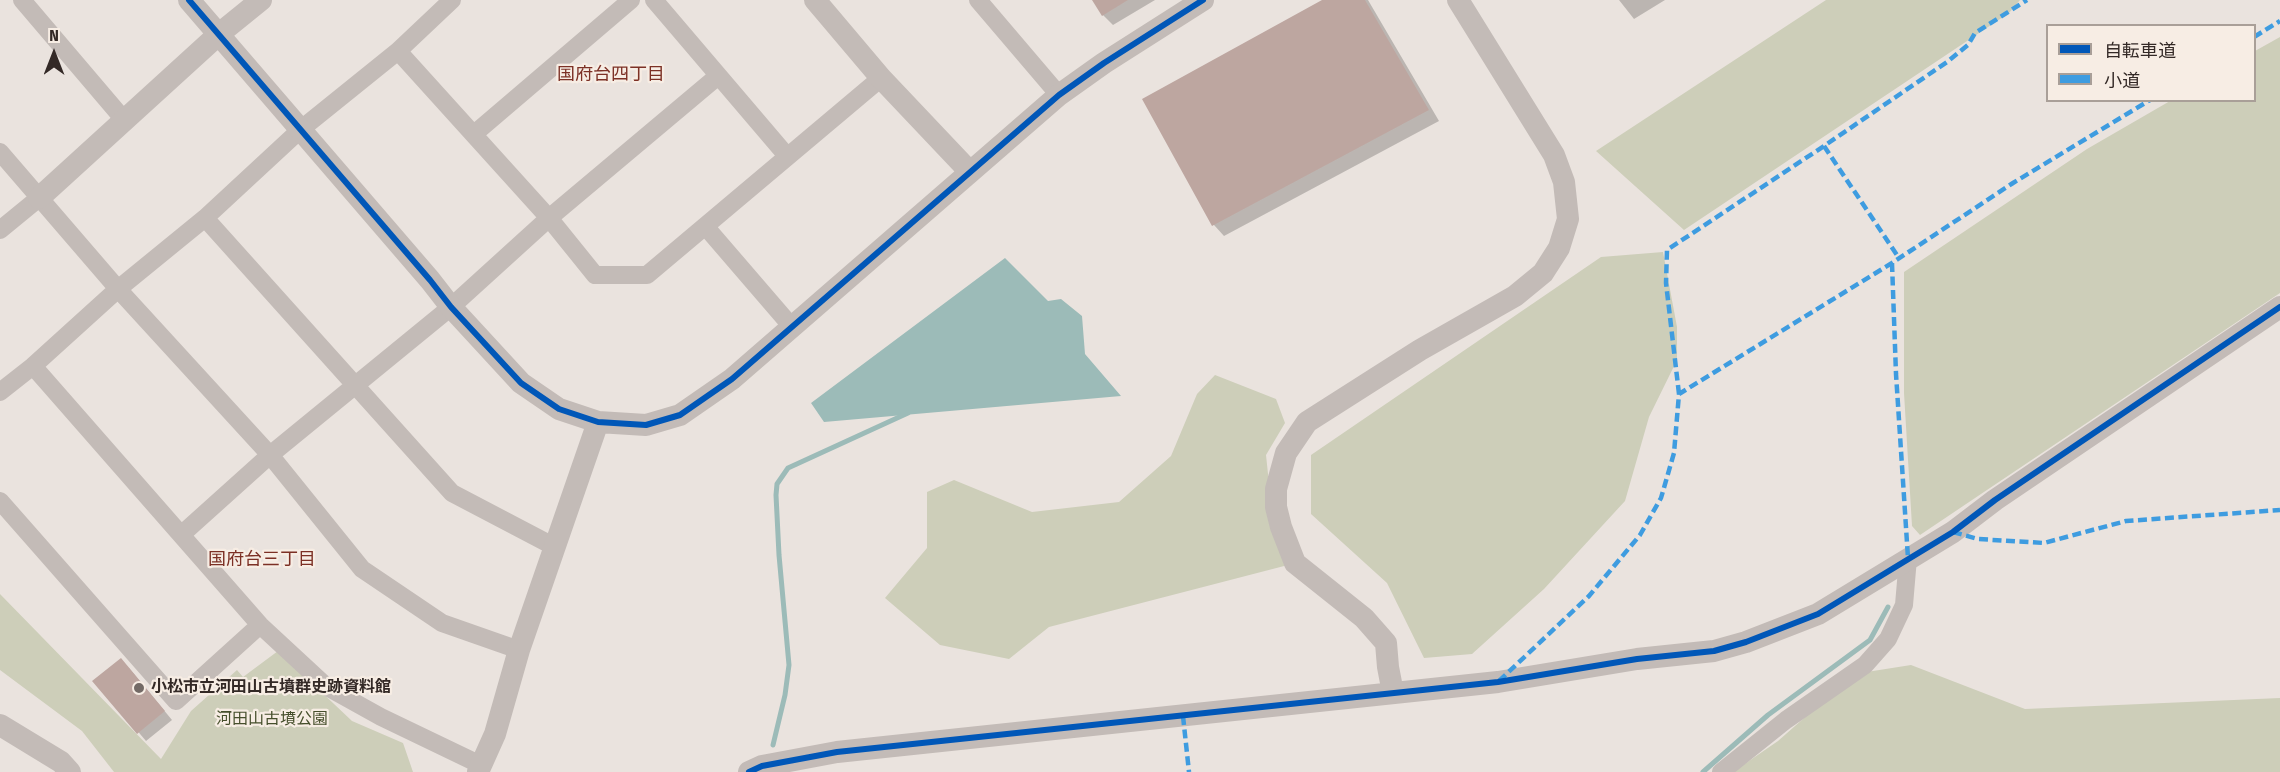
<!DOCTYPE html>
<meta charset="utf-8">
<style>
body{margin:0}
#map{position:relative;width:2280px;height:772px;overflow:hidden;background:#eae3de;font-family:"Fira Sans Condensed","Noto Sans JP",sans-serif}
canvas{display:block}
.legend{position:absolute;left:2046px;top:24px;width:210px;height:78px;box-sizing:border-box;background:#f7ede4;border:2px solid #a99f98;margin:0;padding:8px 10px;list-style:none;font-size:18px;color:#332926}
.legend li{display:flex;align-items:center;gap:12px;height:30px}
.legend b{width:30px;border:2px solid #a99f98}
.north{position:absolute;left:24px;top:24px;width:60px;height:60px;-webkit-text-stroke:4px #f7ede4;paint-order:stroke;rotate:0deg;font-size:16px;font-weight:700;line-height:24px;text-align:center;color:#332926}
.north::after{content:'';display:block;margin:auto;width:21px;height:27px;background:#332926;clip-path:polygon(50% 0,100% 100%,50% 72%,0 100%)}
</style>
<div id="map">
<canvas width="2280" height="772"></canvas>
<ul class="legend">
<li><b style="height:8px;background:#0057b8"></b>自転車道</li>
<li><b style="height:8px;background:#3e9ce0"></b>小道</li>
</ul>
<div class="north">N</div>
</div>
<script>
const ctx = document.querySelector('canvas').getContext('2d');
ctx.lineJoin = 'round';
function paint(path, color) { ctx.fillStyle = color; ctx.fill(path, 'evenodd'); }
const toPath = rows => new Path2D(rows.map(r => 'M' + r).join(''));
function strokePath(path, color, width, dash) { ctx.strokeStyle = color; ctx.lineWidth = width; ctx.lineCap = dash ? 'butt' : 'round'; ctx.setLineDash(dash || []); ctx.stroke(path); }
function label(font, color, halo, rows, align = 'center') {
  ctx.font = font + ' "Fira Sans Condensed","Noto Sans JP",sans-serif'; ctx.lineWidth = 4.5; ctx.setLineDash([]); ctx.textBaseline = 'middle'; ctx.strokeStyle = halo; ctx.fillStyle = color; for (const [text, x, y, turn = 0] of rows) {
    ctx.save(); ctx.translate(x, y); ctx.rotate((+turn || 0) * Math.PI / 180); ctx.textAlign = isNaN(turn) ? turn : align; if (halo) ctx.strokeText(text, 0, 0); ctx.fillText(text, 0, 0); ctx.restore();
  }
}
const green = toPath([
 [1826,0,2020,0,2009,13,1684,230,1596,151],
 [2280,37,2280,293,1920,535,1912,526,1904,393,1904,272,2087,149,2170,101,2254,100,2255,51],
 [1663,252,1677,327,1677,360,1649,417,1625,501,1544,589,1472,654,1424,658,1387,583,1311,514,1311,455,1601,257],
 [1215,375,1276,399,1285,423,1266,455,1273,521,1288,565,1049,627,1009,659,940,645,885,598,927,548,927,492,954,480,1032,512,1119,502,1171,456,1197,394],
 [0,594,161,759,191,711,237,670,243,677,278,651,352,721,403,743,413,772,114,772,82,731,0,670],
 [1911,665,2025,709,2280,698,2280,772,1733,772,1778,741,1854,674]
]);
const water = toPath([
 [1005,258,1048,301,1061,299,1082,316,1085,354,1121,396,824,422,811,403]
]);
const shadow = toPath([
 [1094,0,1155,0,1113,25,1103,15],
 [1326,0,1368,0,1439,121,1224,236,1214,225,1144,99],
 [1619,0,1665,0,1634,19],
 [129,668,172,720,146,741,95,681]
]);
const stream = toPath([
 [773,745,785,695,789,665,779,555,776,495,777,484,788,468,908,413],
 [1703,772,1768,715,1870,640,1888,607]
]);
const building = toPath([
 [1092,0,1128,0,1102,16],
 [1322,0,1365,0,1429,110,1212,226,1142,99],
 [121,658,165,711,137,734,92,681]
]);
const minor = toPath([
 [22,0,125,121],
 [452,0,398,51,300,130,205,218,118,289,33,366,260,625,327,687,381,717,481,765],
 [654,0,787,156],
 [978,0,1059,95],
 [398,51,549,218,595,275,647,275,881,78],
 [474,134,631,0],
 [0,152,118,289,270,455,362,569,442,623,519,650],
 [205,218,452,493,555,547],
 [705,226,792,327],
 [0,230,39,198],
 [0,392,33,366],
 [0,501,176,701,260,625],
 [181,535,270,455,451,307,549,218,718,76],
 [1721,772,1786,720,1865,665,1888,639,1904,605,1908,558]
]);
const tertiary = toPath([
 [189,0,430,280,451,307,521,383,559,409,598,422,646,425,680,415,732,379,1059,95,1104,63,1203,0],
 [815,0,881,78,970,172],
 [39,198,219,34,261,0],
 [1393,693,1388,667,1386,643,1364,618,1295,563,1281,527,1276,507,1276,489,1286,453,1307,422,1420,350,1515,296,1543,273,1559,248,1568,219,1564,182,1554,155,1458,0],
 [0,725,61,762,70,772],
 [478,772,495,734,519,650,598,422],
 [749,772,762,766,837,752,1498,682,1637,659,1714,651,1746,642,1818,614,1953,532,1995,500,2280,307]
]);
const quiet = toPath([
 [2254,37,2280,21],
 [1824,146,1899,258],
 [1892,263,1896,374,1908,558],
 [1679,394,1666,283,1667,250,1824,146,1947,62,1968,45,1975,33,2027,0],
 [1953,532,1978,539,2044,543,2126,521,2280,510],
 [1499,681,1589,596,1640,535,1661,498,1674,453,1679,394,1892,263,2013,183,2150,100],
 [1183,716,1189,772]
]);
const cycleway = toPath([
 [189,0,430,280,451,307,521,383,559,409,598,422,646,425,680,415,732,379,1059,95,1104,63,1203,0],
 [749,772,762,766,837,752,1498,682,1637,659,1714,651,1746,642,1818,614,1953,532,1995,500,2280,307]
]);
const markers = [
 [139,688,6,"#736a66"]
];
const poiNames = [
 ["小松市立河田山古墳群史跡資料館",151,688]
];
const parkNames = [
 ["河田山古墳公園",272,720]
];
const neighbourhoodNames = [
 ["国府台四丁目",611,75],
 ["国府台三丁目",262,560]
];
paint(green, '#cdceb9');
paint(water, '#9cbbb8');
paint(shadow, '#0003');
strokePath(stream, '#9cbbb8', 5);
paint(building, '#bda6a0');
strokePath(minor, '#c3bbb7', 18);
strokePath(tertiary, '#c3bbb7', 22);
strokePath(quiet, '#3e9ce0', 4.5, [9, 4.5]);
strokePath(cycleway, '#0057b8', 6);
for (const [x, y, r, color] of markers) { const dot = new Path2D(); dot.arc(x, y, r, 0, 2 * Math.PI); ctx.fillStyle = color; ctx.fill(dot); strokePath(dot, '#f7ede4', 2); }
label('bold 16px', '#332926', '#f7ede4', poiNames, 'left');
label('16px', '#464f2c', '#f7ede4', parkNames);
label('18px', '#7c3025', '#f7ede4', neighbourhoodNames);
</script>
